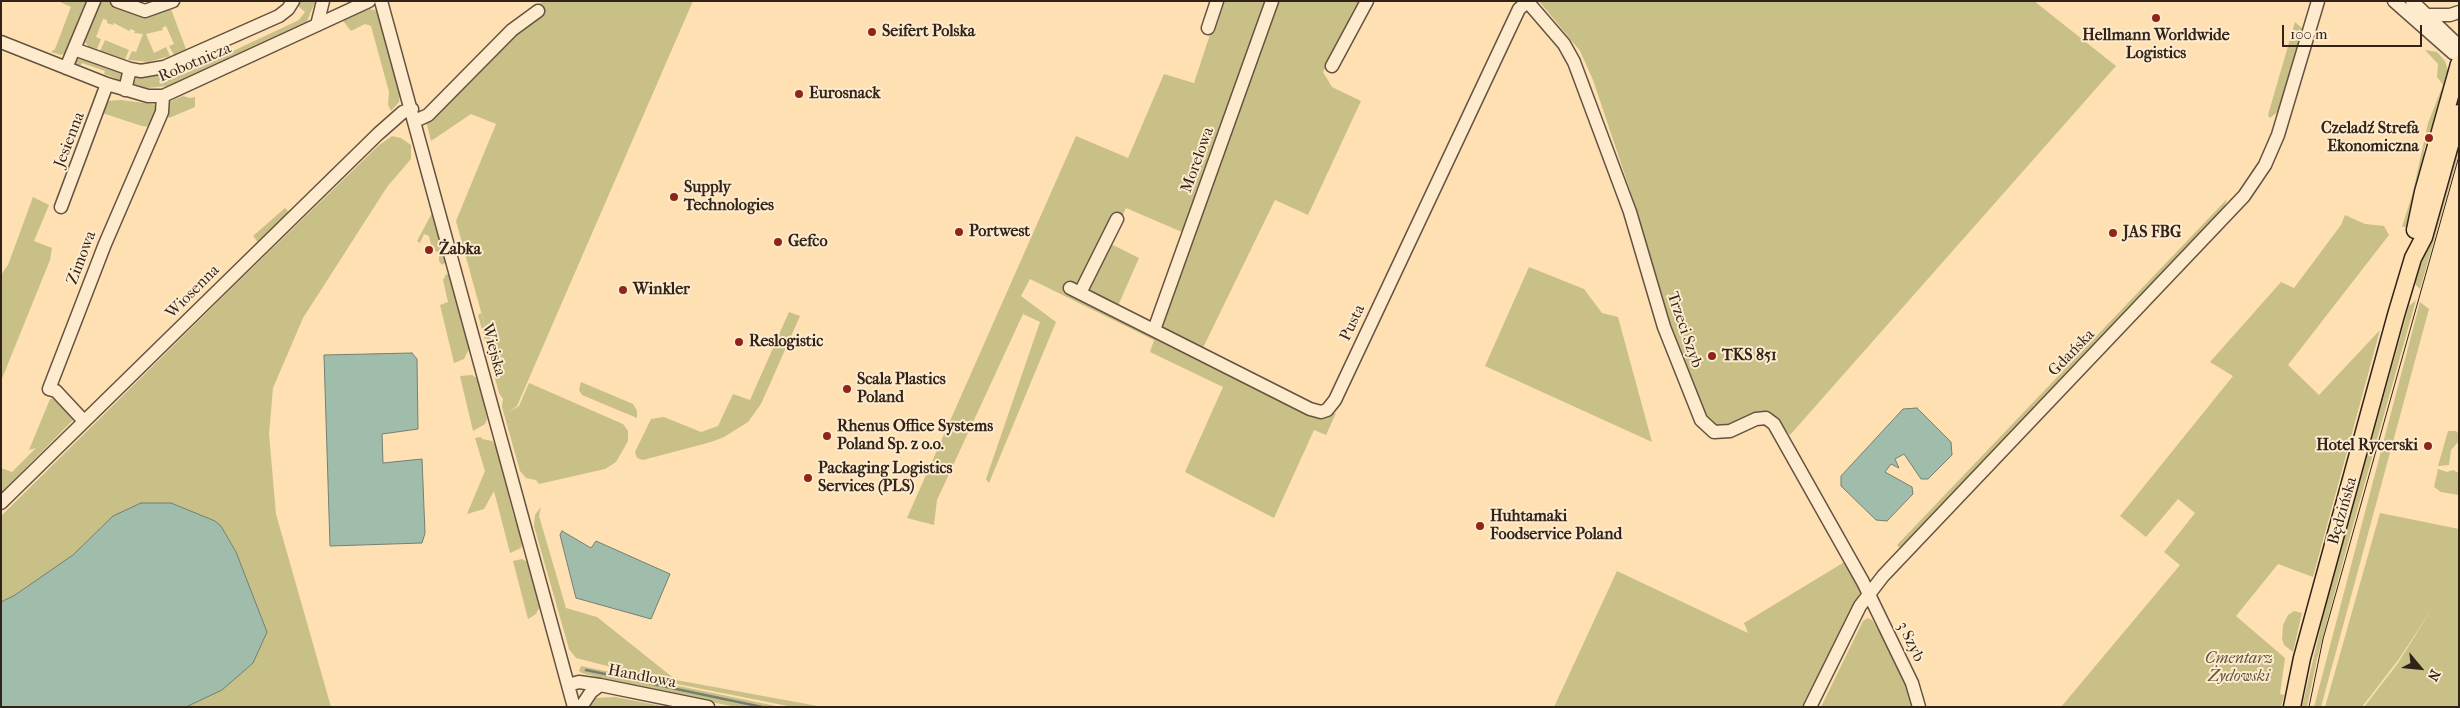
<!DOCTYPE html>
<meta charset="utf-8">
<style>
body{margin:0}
#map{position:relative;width:2460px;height:708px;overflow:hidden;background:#fee0b3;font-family:"IM FELL French Canon",serif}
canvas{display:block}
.frame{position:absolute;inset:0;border:2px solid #32231a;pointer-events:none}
.north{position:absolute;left:2395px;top:643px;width:50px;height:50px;-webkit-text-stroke:4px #feebce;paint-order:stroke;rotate:118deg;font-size:14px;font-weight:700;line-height:20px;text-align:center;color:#32231a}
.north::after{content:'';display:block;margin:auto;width:18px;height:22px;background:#32231a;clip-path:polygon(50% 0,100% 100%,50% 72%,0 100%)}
.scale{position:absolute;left:2282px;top:25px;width:140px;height:22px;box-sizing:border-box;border:2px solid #32231a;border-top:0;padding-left:6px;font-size:15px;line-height:18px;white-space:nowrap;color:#32231a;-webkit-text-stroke:4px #feebce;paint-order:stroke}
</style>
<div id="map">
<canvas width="2460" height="708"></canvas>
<div class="frame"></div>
<div class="north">N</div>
<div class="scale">100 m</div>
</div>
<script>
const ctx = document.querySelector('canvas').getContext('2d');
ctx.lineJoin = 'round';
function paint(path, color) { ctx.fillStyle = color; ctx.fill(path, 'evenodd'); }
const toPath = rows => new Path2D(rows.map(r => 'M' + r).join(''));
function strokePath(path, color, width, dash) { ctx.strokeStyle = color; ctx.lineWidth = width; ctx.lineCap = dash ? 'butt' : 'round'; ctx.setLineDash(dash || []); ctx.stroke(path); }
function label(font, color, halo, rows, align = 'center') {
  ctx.font = font + ' "IM FELL French Canon",serif'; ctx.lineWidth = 4; ctx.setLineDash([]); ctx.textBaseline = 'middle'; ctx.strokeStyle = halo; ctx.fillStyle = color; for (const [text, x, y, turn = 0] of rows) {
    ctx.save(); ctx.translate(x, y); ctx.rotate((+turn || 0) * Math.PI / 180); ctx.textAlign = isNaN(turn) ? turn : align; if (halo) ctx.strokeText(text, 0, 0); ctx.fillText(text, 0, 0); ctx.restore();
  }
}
const green = toPath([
 [58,1,88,1,69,52,61,55,51,52,55,49,71,7],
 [101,1,110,1,142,13,166,7,171,9,186,49,174,55,169,46,174,44,166,26,162,28,163,30,146,34,154,53,166,47,170,56,148,62,128,60,132,51,136,52,143,34,134,33,135,31,131,29,129,31,114,23,113,25,107,23,107,20,103,19,96,37,101,39,97,49,89,47,85,42],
 [298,1,315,2,307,21,167,86,147,88,133,84,137,77,162,74,164,80,177,75,175,68,180,66,184,74,299,20,305,12,297,5],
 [543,1,693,1,517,406,509,412,519,406,529,383,623,424,628,431,628,441,616,462,605,469,539,484,536,480,526,478,520,471,502,407,503,399,499,393,478,315,481,313,491,348,456,221,496,124,471,114,431,141,424,113,511,26],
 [1221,1,1364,1,1323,72,1332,87,1361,101,1308,215,1275,200,1198,358,1318,418,1336,413,1326,435,1314,430,1274,518,1185,472,1223,387,1150,352,1154,340,1030,279,1021,296,1056,322,989,483,986,479,1040,322,1023,314,937,500,934,525,907,518,1076,136,1128,158,1164,74,1194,83],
 [1126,208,1182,232,1152,326,1117,308,1139,258,1109,243],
 [1539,1,2034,1,2116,66,1790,435,1771,414,1757,412,1731,425,1717,426,1705,414,1689,386,1657,287,1638,214,1593,80,1580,51],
 [369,9,375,10,379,16,400,95,399,102,391,111,388,105,389,92,371,26,365,24,351,31,343,21],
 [2295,22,2303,29,2303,35,2281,109,2270,118,2268,115],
 [105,40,129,50,125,59,100,51],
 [2425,50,2437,52,2445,61,2448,71,2447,80,2424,150,2424,163,2409,227,2402,227,2413,192,2428,123,2443,85,2437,77,2438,64],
 [82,58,122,72,125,75,123,81,104,74,105,71,82,63,80,66,75,63,77,59],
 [183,96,190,98,195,97,195,107,169,118,166,114,169,102],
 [121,100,159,105,151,127,142,126,102,113,106,101],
 [392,136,401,138,411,145,411,159,387,187,303,318,273,388,269,434,276,514,331,707,134,707,248,587,236,552,221,526,215,521,208,518,1,620,1,516,244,276,378,146],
 [2459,140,2459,152,2420,289,2415,284,2423,252],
 [33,197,49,205,34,241,52,248,50,260,1,381,1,275,8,265],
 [2227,199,2223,210,1901,549,1897,545],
 [285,208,289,212,258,242,253,236],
 [432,213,445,263,442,265,439,261,439,253,432,249,429,236,424,234,420,243,417,241],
 [2345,215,2365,224,2384,226,2389,235,2288,365,2319,395,2380,330,2313,577,2278,564,2236,616,2285,658,2280,694,2284,695,2281,707,2061,707,2180,565,2164,552,2195,513,2178,499,2146,537,2120,516,2233,376,2210,362,2281,282,2294,288,2341,225],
 [1529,267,1584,289,1602,313,1618,317,1652,442,1485,366],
 [446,274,449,275,469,349,464,359,454,363,440,305,448,302,443,280],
 [2416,300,2345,554,2317,659,2307,707,2302,707,2327,600,2409,306],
 [2420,302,2429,309,2321,707,2314,707],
 [789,312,800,316,761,404,748,422,724,437,711,442,643,460,637,458,635,452,651,419,664,417,701,432,718,426,733,394,750,400],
 [472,375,478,379,487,419,485,424,473,431,460,376],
 [581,382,633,404,637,411,637,418,582,395,579,390],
 [56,398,74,419,1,493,1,468,12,472,36,448,29,450,50,399],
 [2448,431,2456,431,2459,434,2459,441,2451,450,2449,465,2438,466],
 [481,437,482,439,492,441,496,446,513,514,523,539,521,548,510,553,494,491,484,509,467,514,485,471,475,438],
 [2438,469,2447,472,2453,470,2459,473,2459,495,2441,492,2434,487],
 [541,507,539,516,566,608,597,617,676,680,823,707,793,707,677,684,576,658,569,649,534,526,535,515],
 [2380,513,2459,529,2459,707,2364,707,2398,663,2433,607,2399,659,2362,707,2325,707],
 [522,559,529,563,541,604,536,614,528,619,513,561],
 [1846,561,1863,587,1806,707,1554,707,1617,571,1748,633,1744,623],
 [2294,611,2302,613,2293,652,2284,645,2282,639,2283,625,2288,615],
 [1868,618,1872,620,1901,667,1911,707,1821,707,1863,621],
 [581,666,781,707,737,707,643,689,582,673,579,671],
 [615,697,667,707,589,707,595,698]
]);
const water = toPath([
 [412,353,417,359,418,429,382,434,383,463,422,459,425,533,422,543,330,546,324,355,412,353],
 [1917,408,1951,442,1952,455,1928,479,1921,479,1904,454,1895,459,1899,468,1891,464,1885,472,1912,487,1913,494,1887,521,1876,520,1841,486,1841,476,1903,409,1917,408],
 [141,503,171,503,215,521,221,526,236,552,267,632,253,663,222,690,186,707,1,707,1,602,15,595,73,555,113,516,141,503],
 [562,531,591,548,596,541,670,574,651,619,576,598,560,535,562,531]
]);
const stream = toPath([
 [586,670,762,707]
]);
const minor = toPath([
 [117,1,145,11,173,1],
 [381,1,574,707],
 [1527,1,1564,44,1574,62,1630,212,1664,327,1701,420,1714,432,1730,431,1756,419,1766,418,1774,424,1863,582,1912,683,1919,707],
 [2394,1,2453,53,2459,54],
 [2412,1,2459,46],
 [2428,15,2450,15,2459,12],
 [317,25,323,1],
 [1208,28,1217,1],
 [1,42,107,84,148,96,163,96,369,1],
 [74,49,130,69,125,90],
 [1332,66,1367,1],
 [66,68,94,1],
 [130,69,141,71,164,67,279,16,288,9,293,1],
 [415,121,428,115,512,30,538,11],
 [61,207,107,84],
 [1070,288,1310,409,1321,412,1327,410,1335,400,1519,9,1527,2],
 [1080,293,1117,219],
 [1154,330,1272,1],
 [84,421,56,391,49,389,105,244,162,112,163,96],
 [1,503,378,134,403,112,412,109],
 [568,685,579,682,600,685,708,707],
 [581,707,591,692,600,685],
 [1810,707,1860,606,1883,576,2244,196,2265,165,2278,135,2318,1]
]);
const major = toPath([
 [2415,230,2423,192,2459,64],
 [2292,707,2302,658,2396,315,2413,258,2424,237,2459,113]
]);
const tram = toPath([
 [2309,707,2323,639,2459,156]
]);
const markers = [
 [2156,18,5,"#8f2418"],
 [872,32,5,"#8f2418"],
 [799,94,5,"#8f2418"],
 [2429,138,5,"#8f2418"],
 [674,197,5,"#8f2418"],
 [959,232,5,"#8f2418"],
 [2113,233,5,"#8f2418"],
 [778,242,5,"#8f2418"],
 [429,250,5,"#8f2418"],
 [623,290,5,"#8f2418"],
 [739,342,5,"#8f2418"],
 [1712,356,5,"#8f2418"],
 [847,389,5,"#8f2418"],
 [827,436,5,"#8f2418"],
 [2428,446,5,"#8f2418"],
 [808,478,5,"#8f2418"],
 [1480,526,5,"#8f2418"]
];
const poiNames = [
 ["Seifert Polska",882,32],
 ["Hellmann Worldwide",2156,36,"center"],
 ["Logistics",2156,54,"center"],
 ["Eurosnack",809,94],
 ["Czeladź Strefa",2419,129,"right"],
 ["Ekonomiczna",2419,147,"right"],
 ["Supply",684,188],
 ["Technologies",684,206],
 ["Portwest",969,232],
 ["JAS FBG",2123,233],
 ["Gefco",788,242],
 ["Żabka",439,250],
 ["Winkler",633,290],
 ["Reslogistic",749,342],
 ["TKS 851",1722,356],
 ["Scala Plastics",857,380],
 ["Poland",857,398],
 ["Rhenus Office Systems",837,427],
 ["Poland Sp. z o.o.",837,445],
 ["Hotel Rycerski",2418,446,"right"],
 ["Packaging Logistics",818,469],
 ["Services (PLS)",818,487],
 ["Huhtamaki",1490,517],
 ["Foodservice Poland",1490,535]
];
const streetNames = [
 ["Robotnicza",195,63,-23],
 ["Jesienna",70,140,-69],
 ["Morelowa",1198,160,-70],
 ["Zimowa",82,258,-69],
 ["Wiosenna",193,292,-45],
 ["Pusta",1353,323,-65],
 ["Trzeci Szyb",1684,330,71],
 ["Wiejska",493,350,75],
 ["Gdańska",2072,353,-46],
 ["Będzińska",2343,511,-74],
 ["3 Szyb",1910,642,64],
 ["Handlowa",642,677,11]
];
const parkNames = [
 ["Cmentarz",2239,659],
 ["Żydowski",2239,677]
];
paint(green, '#c8c087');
paint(water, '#a0bdab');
strokePath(water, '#747f71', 1);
strokePath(stream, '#747f71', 2.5);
strokePath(minor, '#655240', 15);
strokePath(major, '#32231a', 19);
strokePath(minor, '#feebce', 12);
strokePath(major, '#fee0b3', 16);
strokePath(tram, '#32231a', 1);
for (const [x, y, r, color] of markers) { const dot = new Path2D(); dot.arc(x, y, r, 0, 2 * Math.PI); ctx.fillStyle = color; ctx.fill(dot); strokePath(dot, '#feebce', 2); }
label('bold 16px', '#32231a', '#feebce', poiNames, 'left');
label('16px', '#32231a', '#feebce', streetNames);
label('italic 16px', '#5f523b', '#feebce', parkNames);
</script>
